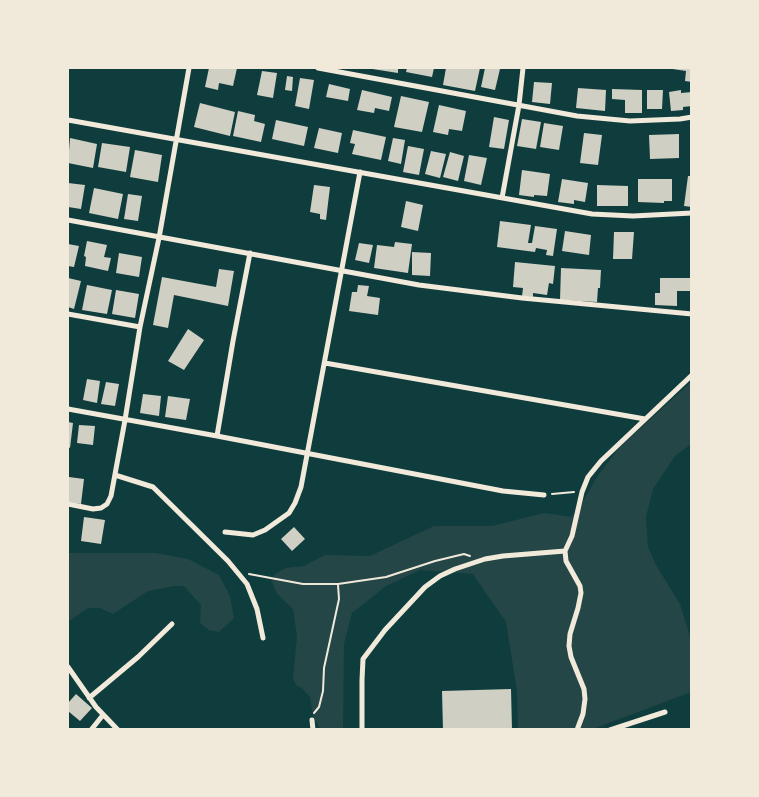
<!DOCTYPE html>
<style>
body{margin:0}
#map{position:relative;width:759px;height:797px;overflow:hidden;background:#0f3d3e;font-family:Montserrat,sans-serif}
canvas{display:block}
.frame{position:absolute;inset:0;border:69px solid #f1e9da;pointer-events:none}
</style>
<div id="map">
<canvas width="759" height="797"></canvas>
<div class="frame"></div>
</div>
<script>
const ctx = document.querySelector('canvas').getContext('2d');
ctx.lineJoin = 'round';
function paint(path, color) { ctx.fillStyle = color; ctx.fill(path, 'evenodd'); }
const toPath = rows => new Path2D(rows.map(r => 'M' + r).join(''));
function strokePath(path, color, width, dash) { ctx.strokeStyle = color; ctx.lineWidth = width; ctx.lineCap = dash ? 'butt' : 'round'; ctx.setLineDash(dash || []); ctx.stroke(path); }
const green = toPath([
 [691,382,691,444,675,456,653,489,646,517,648,547,656,565,680,604,691,640,691,692,593,729,518,729,517,691,506,622,473,574,420,570,386,586,352,613,344,644,343,729,320,729,313,716,310,697,302,688,297,686,293,679,297,636,293,609,277,594,272,582,275,574,286,568,304,566,325,555,370,556,434,526,492,526,544,513,572,517,581,505,597,477,619,448],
 [68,553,156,553,188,559,219,575,230,596,234,618,219,632,209,630,200,623,201,605,184,586,174,586,148,591,113,614,100,608,88,608,68,622]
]);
const building = toPath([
 [209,68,237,68,233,86,219,83,218,90,205,87],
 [366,68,398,68,398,73],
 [407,68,434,68,432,77,406,72],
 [446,68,480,68,475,91,443,85],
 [485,68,500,69,495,90,481,87],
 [666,68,692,68,692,82,685,81,686,71],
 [262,71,277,73,273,98,257,95],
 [287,76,293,77,292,91,285,90],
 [300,78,314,80,309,109,295,106],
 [534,82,552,83,550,104,532,102],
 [329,84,350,89,348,101,326,97],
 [578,88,606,90,605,111,576,108],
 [612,89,642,90,642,113,625,113,625,100,612,99],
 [362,90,392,97,389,111,375,108,374,113,357,110],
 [647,90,663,90,662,109,647,109],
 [681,90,681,93,692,92,692,106,683,107,683,110,671,111,669,92],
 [401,96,429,102,422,132,394,127],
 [200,103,235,112,230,136,194,127],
 [439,105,466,111,462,131,449,129,448,135,433,132],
 [238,111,255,115,254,121,265,124,261,142,233,136],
 [494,117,509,120,504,149,489,147],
 [522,119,541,122,536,149,517,146],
 [276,120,308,127,304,146,272,139],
 [544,123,563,126,559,150,540,147],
 [319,128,342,133,338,153,314,148],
 [353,130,386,137,381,160,352,154,355,144,350,143],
 [584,133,602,135,598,165,580,163],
 [679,134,679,158,650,159,649,135],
 [70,138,97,144,93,168,68,163],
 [393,138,405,140,401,164,388,161],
 [102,143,130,147,126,172,98,167],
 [408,146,424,149,419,175,403,172],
 [135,150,162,155,158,182,130,177],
 [431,151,446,154,440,178,425,174],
 [450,152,464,156,458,181,443,177],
 [469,155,487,158,481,185,464,181],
 [522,170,550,174,547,196,534,195,534,197,519,195],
 [688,176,692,176,692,207,684,206],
 [562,179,588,183,585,202,574,200,574,204,558,202],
 [638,179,672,179,672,201,664,201,664,203,638,202],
 [68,183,85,185,81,209,68,207],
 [314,185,330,187,326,220,320,219,320,214,310,212],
 [597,185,628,186,628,206,597,206],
 [94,188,123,194,118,219,89,213],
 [128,194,142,196,138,221,124,219],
 [406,201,423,205,418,231,401,227],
 [500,221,531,225,528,243,532,243,535,226,557,229,553,256,546,255,547,250,536,248,535,252,497,247],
 [565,231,591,235,589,255,562,251],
 [614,232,634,232,632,259,613,259],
 [87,241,107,245,104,257,111,258,108,271,85,266,86,257,84,256],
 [395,242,412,244,408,273,374,268,377,245,394,247],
 [359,243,373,245,369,263,355,260],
 [68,244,79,246,74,267,68,266],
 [412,252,431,253,430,276,412,275],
 [119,253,142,257,139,277,116,273],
 [515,262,555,266,553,284,549,283,547,295,533,293,533,297,522,296,523,288,513,287],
 [561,268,601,270,600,288,598,288,597,302,560,300],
 [219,269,234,271,228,306,174,295,168,328,153,325,162,277,216,287],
 [68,278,81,281,74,309,68,307],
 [660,278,691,278,691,291,677,291,677,306,655,305,655,293,660,293],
 [87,285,112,290,107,314,82,310],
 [358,285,369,286,367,296,380,298,378,315,349,311,352,292,357,292],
 [116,290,139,294,135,318,112,314],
 [188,329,204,340,184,370,168,361],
 [87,379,100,381,97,403,83,400],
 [106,382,119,384,115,406,101,404],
 [143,394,161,396,159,416,140,413],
 [168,396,190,399,186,420,165,417],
 [68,422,73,423,70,448,68,447],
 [79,425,95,426,93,445,77,443],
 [69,477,84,479,81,504,68,502],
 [84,517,105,520,101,544,81,541],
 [294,527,305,539,292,551,281,539],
 [511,689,512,730,443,730,442,691],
 [76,694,92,708,80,721,68,711,68,703]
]);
const path = toPath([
 [552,494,574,492],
 [249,574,303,584,338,584,386,577,435,561,464,554,470,556],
 [314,713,319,707,323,691,324,668,339,599,338,585]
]);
const minor = toPath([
 [318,68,577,116,630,121,680,119,692,117],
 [68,120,592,214,633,216,692,213],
 [502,198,519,105,523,68],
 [68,220,419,285,522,298,692,314],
 [68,314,140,327],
 [325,363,645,419],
 [68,409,217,436,503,491,544,495],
 [217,436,233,341,250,253],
 [115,475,153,487,228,561,247,584,257,609,263,638],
 [68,504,93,509,101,508,107,504,111,496,125,420,140,327,159,238,189,68],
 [225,532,253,535,265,530,289,513,295,503,301,487,360,172],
 [68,667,96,707,118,730],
 [89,698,138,657,172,624],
 [312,720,313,730],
 [91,730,103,715],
 [362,730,362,680,363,659,385,630,425,587,440,576,455,569,485,559,503,556,565,551],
 [577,730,583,714,585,699,584,689,571,657,569,646,570,634,578,608,581,593,580,586,566,561,565,551,572,536,582,492,588,477,601,461,692,375],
 [610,730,665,712]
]);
paint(green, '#244646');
paint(building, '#cfcfc3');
strokePath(path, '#f1e9da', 2);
strokePath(minor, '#f1e9da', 5);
</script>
